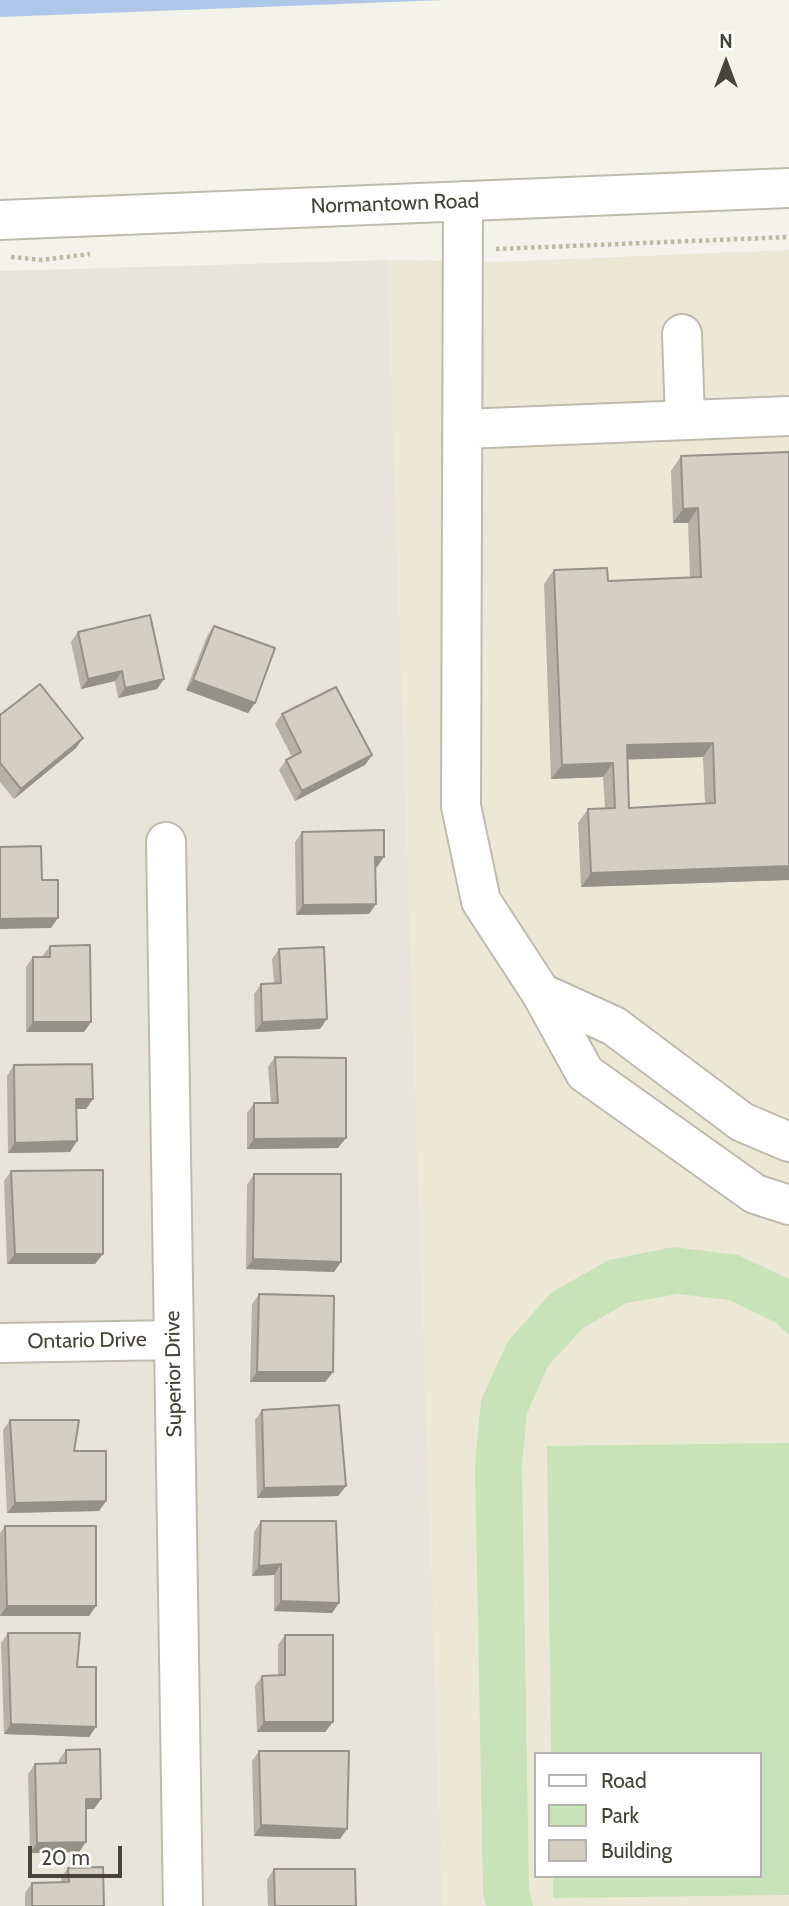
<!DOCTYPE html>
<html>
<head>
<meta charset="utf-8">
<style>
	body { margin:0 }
	#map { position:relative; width:789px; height:1906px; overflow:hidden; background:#f3f2eb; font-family:Cabin,sans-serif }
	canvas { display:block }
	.legend { position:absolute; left:534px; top:1752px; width:228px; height:126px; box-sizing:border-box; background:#fff; border:2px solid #b5b4b0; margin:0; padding:9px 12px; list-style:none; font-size:21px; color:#474439 }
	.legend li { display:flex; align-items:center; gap:14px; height:35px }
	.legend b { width:35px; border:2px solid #b5b4b0 }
	.north { position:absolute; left:691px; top:28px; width:70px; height:70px; -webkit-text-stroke:5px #fff; paint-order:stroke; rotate:0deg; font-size:19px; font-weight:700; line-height:28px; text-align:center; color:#474439 }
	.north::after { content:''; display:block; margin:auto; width:24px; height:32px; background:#474439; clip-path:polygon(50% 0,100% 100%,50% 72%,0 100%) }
	.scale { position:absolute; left:28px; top:1846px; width:94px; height:32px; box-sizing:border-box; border:4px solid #474439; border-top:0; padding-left:9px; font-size:21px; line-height:24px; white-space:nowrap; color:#474439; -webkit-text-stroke:5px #fff; paint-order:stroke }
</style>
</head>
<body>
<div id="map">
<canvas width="789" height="1906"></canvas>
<ul class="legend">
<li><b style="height:9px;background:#fff"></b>Road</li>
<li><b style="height:19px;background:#c9e3b8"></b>Park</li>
<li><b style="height:19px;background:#d4d0c1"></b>Building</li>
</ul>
<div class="north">N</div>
<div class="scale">20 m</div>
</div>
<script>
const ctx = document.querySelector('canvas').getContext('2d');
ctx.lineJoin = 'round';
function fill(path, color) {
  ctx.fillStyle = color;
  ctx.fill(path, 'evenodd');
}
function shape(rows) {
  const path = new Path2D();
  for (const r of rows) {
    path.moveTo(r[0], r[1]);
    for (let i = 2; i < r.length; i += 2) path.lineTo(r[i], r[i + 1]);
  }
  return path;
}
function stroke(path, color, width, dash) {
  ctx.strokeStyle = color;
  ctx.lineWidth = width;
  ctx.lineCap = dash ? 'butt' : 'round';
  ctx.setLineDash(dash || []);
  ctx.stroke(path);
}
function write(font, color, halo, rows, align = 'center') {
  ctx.font = font + ' Cabin,sans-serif';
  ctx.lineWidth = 7;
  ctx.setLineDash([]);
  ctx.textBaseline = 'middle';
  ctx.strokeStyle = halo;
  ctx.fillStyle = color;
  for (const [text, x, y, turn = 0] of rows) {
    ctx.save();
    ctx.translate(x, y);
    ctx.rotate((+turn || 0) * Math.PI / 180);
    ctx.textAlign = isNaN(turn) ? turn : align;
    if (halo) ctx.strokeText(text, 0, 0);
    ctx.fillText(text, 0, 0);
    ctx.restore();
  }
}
const residential = shape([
	[388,260,443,1906,0,1906,0,271]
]);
const education = shape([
	[789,250,789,1906,443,1906,388,260,499,262],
	[535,1754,759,1754,759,1876,535,1876]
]);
const green = shape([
	[673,1247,738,1255,789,1279,789,1335,775,1322,729,1300,678,1294,627,1303,583,1328,548,1366,527,1413,522,1464,529,1890,533,1906,486,1906,483,1892,475,1465,481,1400,508,1341,552,1292,609,1260],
	[789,1443,789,1895,553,1898,553,1876,759,1876,759,1754,551,1754,547,1446]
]);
const water = shape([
	[0,0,444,0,0,17]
]);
const path = shape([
	[496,249,789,237],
	[11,257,42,260,90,254]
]);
const minor = shape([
	[463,201,461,806,481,901,541,993,585,1073,755,1194,789,1205],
	[0,220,789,188],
	[682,334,685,420],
	[463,429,789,416],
	[166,842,183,1906],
	[541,993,614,1026,742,1122,789,1142],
	[0,1343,173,1340]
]);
const wall = shape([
	[789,452,789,880,581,887,578,823,588,809,605,808,603,777,551,779,544,584,554,570,608,581,690,578,688,523,673,523,671,471,681,456],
	[703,757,705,804,629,808,628,759],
	[214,626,255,703,248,713,186,690,207,636],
	[78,632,157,689,118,698,115,681,81,689,71,642],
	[282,714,372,755,365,765,295,801,279,770,286,760,292,757,275,724],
	[0,715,83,738,76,748,14,799,0,782],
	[302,832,377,867,376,867,376,904,369,914,296,915,295,842],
	[50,946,84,1032,26,1032,26,967,33,957,42,957],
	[279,949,320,1029,255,1032,254,994,261,984,274,983,272,959],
	[275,1057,338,1148,247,1149,247,1113,254,1103,271,1103,268,1067],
	[14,1065,86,1109,76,1109,70,1152,8,1153,7,1076],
	[11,1171,103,1254,95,1264,7,1264,4,1181],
	[254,1174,334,1272,246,1269,247,1185],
	[259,1294,333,1372,325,1382,250,1382,252,1304],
	[262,1410,346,1486,338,1496,257,1498,255,1420],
	[10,1420,74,1451,106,1501,99,1511,7,1513,3,1430],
	[261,1521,332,1613,274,1611,274,1575,252,1576,254,1532],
	[5,1526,89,1616,0,1616,0,1533],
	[8,1633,77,1667,89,1737,4,1734,1,1643],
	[285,1635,333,1722,325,1732,257,1732,255,1686,262,1676,278,1675,278,1645],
	[66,1750,101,1799,94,1809,86,1809,86,1842,79,1852,30,1853,28,1774,35,1764,59,1763,59,1760],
	[259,1751,340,1839,254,1836,252,1761],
	[68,1868,104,1906,25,1906,25,1893,32,1883,61,1882,61,1878],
	[274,1869,356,1906,268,1906,267,1880]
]);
const shadedWall = shape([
	[698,508,688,523,673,523,683,509],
	[122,671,115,681,81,689,88,679],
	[164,679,157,689,118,698,125,688],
	[193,680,255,703,248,713,186,690],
	[83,738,76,748,14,799,21,789],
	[713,743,703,757,617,760,627,745],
	[372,755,365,765,295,801,302,791],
	[613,763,603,777,551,779,562,765],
	[375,857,384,857,377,867,368,867],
	[789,866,789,880,581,887,591,873],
	[376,904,369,914,296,915,303,905],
	[58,918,51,928,0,929,0,919],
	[327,1019,320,1029,255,1032,262,1022],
	[33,1022,91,1022,84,1032,26,1032],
	[76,1099,93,1099,86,1109,69,1109],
	[346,1138,338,1148,247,1149,254,1139],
	[77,1141,70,1152,8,1153,15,1143],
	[15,1254,103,1254,95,1264,7,1264],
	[253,1259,341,1262,334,1272,246,1269],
	[257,1372,333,1372,325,1382,250,1382],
	[346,1486,338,1496,257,1498,264,1488],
	[106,1501,99,1511,7,1513,15,1503],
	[281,1564,274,1575,252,1576,259,1566],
	[281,1601,339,1603,332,1613,274,1611],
	[7,1606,96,1606,89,1616,0,1616],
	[264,1722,333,1722,325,1732,257,1732],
	[11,1724,96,1727,89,1737,4,1734],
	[86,1799,101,1799,94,1809,79,1809],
	[261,1825,347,1829,340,1839,254,1836],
	[86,1842,79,1852,30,1853,37,1843]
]);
const building = shape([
	[789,452,789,866,591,873,588,809,615,808,613,763,562,765,554,570,607,568,608,581,701,577,698,508,683,509,681,456,789,452],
	[713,743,715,803,629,808,627,745,713,743],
	[150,615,164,679,125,688,122,671,88,679,78,632,150,615],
	[214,626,275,648,255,703,193,680,214,626],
	[40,684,83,738,21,789,0,763,0,715,40,684],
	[336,687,372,755,302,791,286,760,301,752,282,714,336,687],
	[384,830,384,857,375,857,376,904,303,905,302,832,384,830],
	[41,846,42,880,58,880,58,918,0,919,0,847,41,846],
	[90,945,91,1022,33,1022,33,957,50,957,50,946,90,945],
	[324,947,327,1019,262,1022,261,984,281,983,279,949,324,947],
	[275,1057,346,1058,346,1138,254,1139,254,1103,278,1103,275,1057],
	[92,1064,93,1099,76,1099,77,1141,15,1143,14,1065,92,1064],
	[103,1170,103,1254,15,1254,11,1171,103,1170],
	[254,1174,341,1174,341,1262,253,1259,254,1174],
	[259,1294,334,1296,333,1372,257,1372,259,1294],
	[339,1405,346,1486,264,1488,262,1410,339,1405],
	[10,1420,79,1420,74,1451,106,1451,106,1501,15,1503,10,1420],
	[261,1521,336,1521,339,1603,281,1601,281,1564,259,1566,261,1521],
	[5,1526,96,1526,96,1606,7,1606,5,1526],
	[8,1633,80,1633,77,1667,96,1667,96,1727,11,1724,8,1633],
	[285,1635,333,1635,333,1722,264,1722,262,1676,285,1675,285,1635],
	[100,1749,101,1799,86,1799,86,1842,37,1843,35,1764,66,1763,66,1750,100,1749],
	[259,1751,349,1751,347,1829,261,1825,259,1751],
	[103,1867,104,1906,32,1906,32,1883,69,1882,68,1868,103,1867],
	[274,1869,355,1869,356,1906,275,1906,274,1869]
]);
const streetNames = [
	["Normantown Road",395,204,-2],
	["Ontario Drive",87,1341,-1],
	["Superior Drive",174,1374,-91]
];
fill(residential, '#e7e5d9');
fill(education, '#ebe8d6');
fill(green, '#c9e3b8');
fill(water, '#aec7e9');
stroke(minor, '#bebbae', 42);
stroke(path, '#beb9a1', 4.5, [3.5, 3.5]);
stroke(minor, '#fff', 38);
fill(wall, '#b6b3a6');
fill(shadedWall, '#949287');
fill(building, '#d4d0c1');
stroke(building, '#949287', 2);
write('21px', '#474439', '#fff', streetNames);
</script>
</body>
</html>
